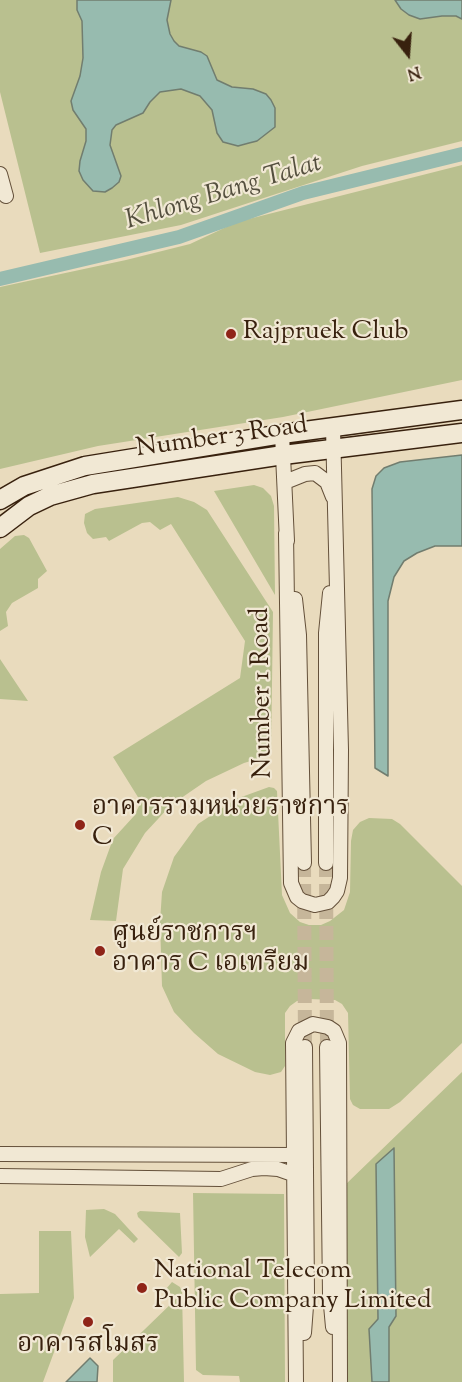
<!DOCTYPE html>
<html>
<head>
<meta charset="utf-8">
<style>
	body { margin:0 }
	#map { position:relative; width:462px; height:1382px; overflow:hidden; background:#e9dbbd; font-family:"Sorts Mill Goudy",serif }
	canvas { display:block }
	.north { position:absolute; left:378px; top:24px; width:60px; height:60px; -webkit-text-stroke:4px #f1e8d4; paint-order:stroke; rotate:163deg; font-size:16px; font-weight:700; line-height:24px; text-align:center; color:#38210e }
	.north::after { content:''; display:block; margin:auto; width:21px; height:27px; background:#38210e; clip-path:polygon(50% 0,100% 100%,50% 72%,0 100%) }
</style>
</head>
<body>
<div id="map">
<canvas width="462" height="1382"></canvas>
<div class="north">N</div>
</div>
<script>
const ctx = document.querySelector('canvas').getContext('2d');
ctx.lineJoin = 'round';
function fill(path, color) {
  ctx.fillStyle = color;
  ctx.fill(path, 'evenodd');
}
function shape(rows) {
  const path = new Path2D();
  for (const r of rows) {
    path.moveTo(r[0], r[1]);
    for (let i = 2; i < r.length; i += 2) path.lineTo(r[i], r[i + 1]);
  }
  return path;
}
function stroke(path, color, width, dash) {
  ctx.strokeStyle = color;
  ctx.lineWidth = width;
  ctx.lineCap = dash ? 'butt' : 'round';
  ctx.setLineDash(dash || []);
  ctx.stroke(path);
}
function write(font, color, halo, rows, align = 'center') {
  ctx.font = font + ' "Sorts Mill Goudy","Noto Serif Thai",serif';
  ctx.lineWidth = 4.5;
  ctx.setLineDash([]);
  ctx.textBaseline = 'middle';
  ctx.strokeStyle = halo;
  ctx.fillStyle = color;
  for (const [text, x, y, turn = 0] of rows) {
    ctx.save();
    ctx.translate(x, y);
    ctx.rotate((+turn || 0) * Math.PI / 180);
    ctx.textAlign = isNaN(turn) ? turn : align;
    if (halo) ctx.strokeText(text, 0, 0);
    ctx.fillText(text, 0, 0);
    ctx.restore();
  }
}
const green = shape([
	[0,0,462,0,462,141,362,166,181,225,40,253,0,92],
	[462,165,462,380,283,417,98,446,0,469,0,287,126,260,190,244,237,222],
	[254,485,263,488,271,496,274,506,275,595,214,491],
	[178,497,194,502,207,510,273,612,271,755,244,763,206,781,171,805,145,833,123,869,116,921,90,920,101,872,113,839,134,816,141,802,113,757,240,678,245,641,171,524,160,530,150,522,142,523,109,541,106,537,93,539,87,533,84,523,85,514,95,509],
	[24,535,29,538,47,571,38,579,38,588,12,603,6,612,8,626,0,631,0,549,15,536],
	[0,659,28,701,0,699],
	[269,787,274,788,277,791,282,895,290,913,300,922,309,925,321,925,330,921,344,910,350,892,351,841,353,830,360,822,369,818,392,819,400,824,462,886,462,1043,400,1102,389,1109,360,1109,353,1105,350,1099,348,1013,342,1004,335,1000,309,999,297,1001,290,1006,285,1013,285,1066,281,1072,270,1075,255,1072,218,1054,194,1033,174,1012,162,986,160,922,162,892,174,857,198,824,236,799],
	[462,1072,462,1382,346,1382,345,1185],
	[193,1193,284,1194,285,1382,240,1382,239,1376,203,1375,196,1370],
	[104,1209,115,1214,138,1239,134,1243,119,1229,90,1257,85,1237,86,1210],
	[140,1211,180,1213,182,1253,179,1257,138,1217,137,1213],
	[39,1231,71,1231,74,1298,43,1382,0,1382,0,1294,39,1293],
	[172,1282,180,1287,182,1292,184,1382,113,1382,113,1360,176,1299,166,1289]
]);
const water = shape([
	[77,0,171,0,167,20,170,34,174,41,179,46,201,52,207,56,217,80,232,87,253,89,266,94,271,100,275,108,275,127,257,141,249,143,238,146,223,142,217,133,212,110,200,96,181,89,160,92,150,102,143,113,116,125,112,130,110,145,121,176,119,182,112,188,105,192,93,191,83,180,79,171,80,161,86,141,86,129,73,110,71,101,80,76,83,58,82,21,77,10,77,0],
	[395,0,462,0,462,19,456,16,442,16,420,19,409,15,401,9,395,0],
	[462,455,462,546,435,546,417,553,404,561,394,577,388,601,388,776,375,768,372,489,376,476,384,468,400,462,462,455],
	[394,1148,396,1316,389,1327,389,1382,372,1382,369,1329,378,1319,376,1164,394,1148],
	[90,1358,98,1366,97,1382,66,1382,90,1358]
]);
const canal = shape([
	[0,279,179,237,303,193,462,154]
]);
const streetTunnel = shape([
	[304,863,305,1047],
	[326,863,327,1047]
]);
const street = shape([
	[0,174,6,196],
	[282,434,287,541],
	[285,482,305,474,315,473,327,482,333,497],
	[286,533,291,883,297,897,302,901,315,905,328,902,333,897,337,891,340,878,341,750,333,428],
	[295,599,299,635,304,863],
	[326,863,326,633,330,593],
	[327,1047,330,1294,333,1327],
	[0,1154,295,1155],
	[0,1176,221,1179,252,1169,264,1168,278,1169,295,1175],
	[304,1333,307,1293,305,1047],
	[296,1382,293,1043,299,1031,313,1024,328,1027,334,1031,339,1043,340,1382]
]);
const secondary = shape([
	[0,500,24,486,85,466,282,434,462,410],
	[0,528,29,506,50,496,93,484,283,455,462,433]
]);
const markers = [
	[231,334,6,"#8f2418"],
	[80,825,6,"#8f2418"],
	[100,951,6,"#8f2418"],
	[142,1288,6,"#8f2418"],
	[88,1322,6,"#8f2418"]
];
const poiNames = [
	["Rajpruek Club",243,334],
	["อาคารรวมหน่วยราชการ",92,810],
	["C",92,840],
	["ศูนย์ราชการฯ",112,936],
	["อาคาร C เอเทรียม",112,966],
	["National Telecom",154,1273],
	["Public Company Limited",154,1303],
	["อาคารสโมสร",88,1347,"center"]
];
const streetNames = [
	["Number 3 Road",222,439,-8],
	["Number 1 Road",264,693,-91]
];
const waterNames = [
	["Khlong Bang Talat",224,194,-17]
];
fill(green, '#b9c08f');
fill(water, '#97bbaf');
stroke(water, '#717d6f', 1.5);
stroke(canal, '#97bbaf', 14);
stroke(streetTunnel, '#c6b69a', 14, [14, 7]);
stroke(street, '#64503a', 16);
stroke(secondary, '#38210e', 21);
stroke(street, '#f1e8d4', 14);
stroke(secondary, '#f1e8d4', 18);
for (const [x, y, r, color] of markers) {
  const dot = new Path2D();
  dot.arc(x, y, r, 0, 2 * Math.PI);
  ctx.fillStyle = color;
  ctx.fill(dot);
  stroke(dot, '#f1e8d4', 2);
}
write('26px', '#38210e', '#f1e8d4', poiNames, 'left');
write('26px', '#38210e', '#f1e8d4', streetNames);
write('italic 27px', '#544f3e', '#f1e8d4', waterNames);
</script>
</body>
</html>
